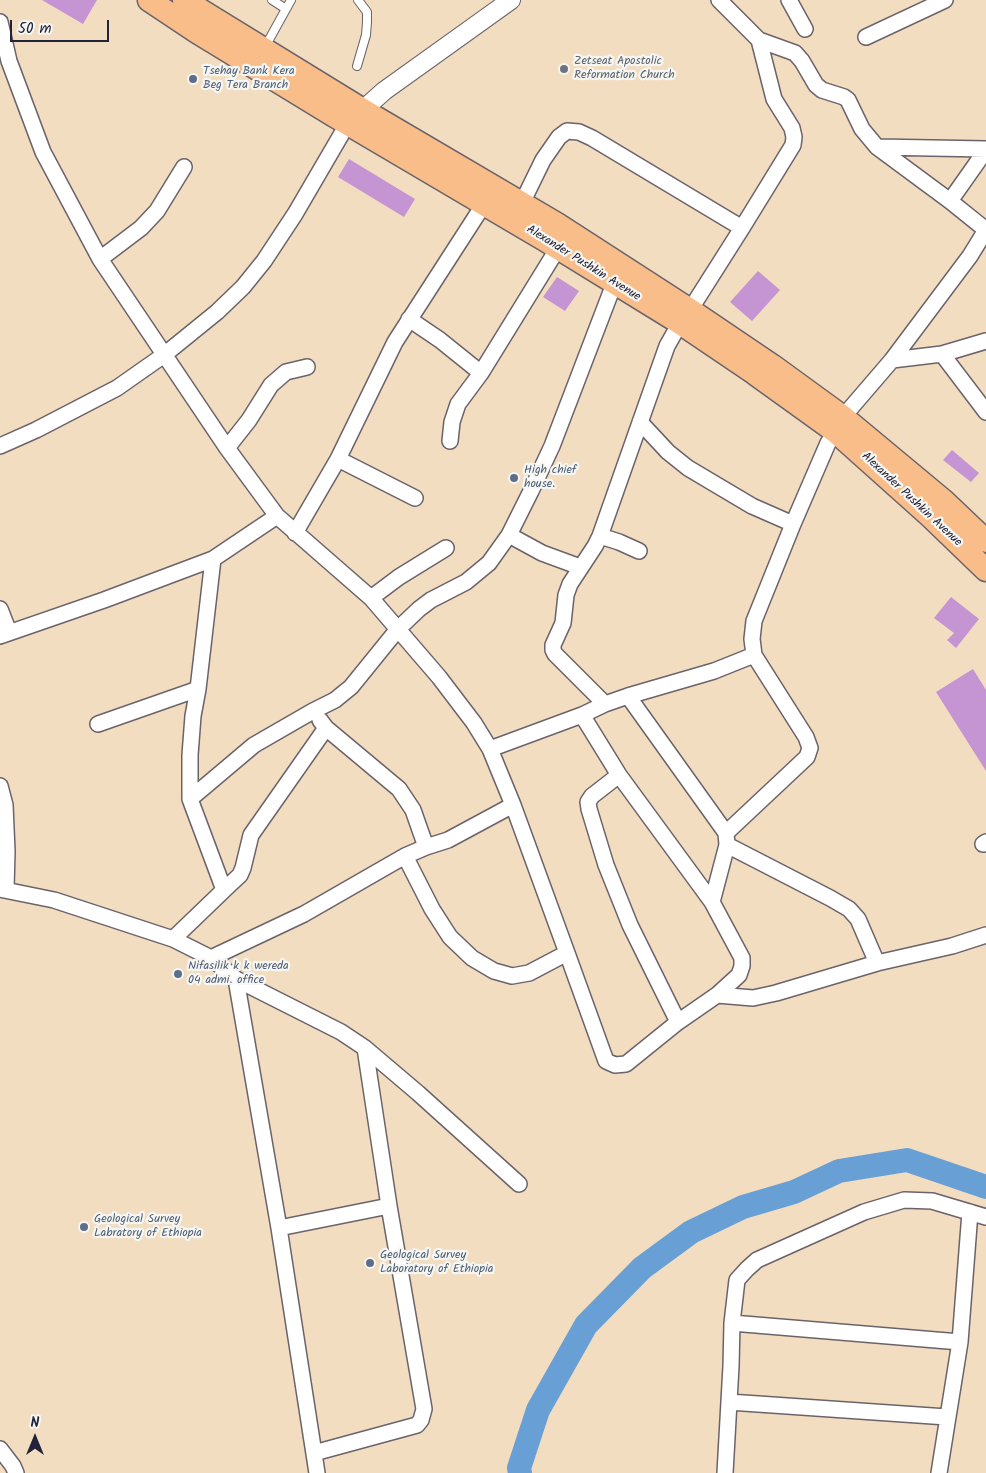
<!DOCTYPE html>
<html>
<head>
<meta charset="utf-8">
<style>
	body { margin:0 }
	#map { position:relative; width:986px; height:1473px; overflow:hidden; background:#f2ddc0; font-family:Kalam,sans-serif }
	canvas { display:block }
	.north { position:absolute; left:10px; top:1413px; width:50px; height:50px; -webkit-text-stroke:4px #f6f6f2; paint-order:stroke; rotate:0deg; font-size:14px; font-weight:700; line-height:20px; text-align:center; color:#22223b }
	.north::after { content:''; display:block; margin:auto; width:18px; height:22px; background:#22223b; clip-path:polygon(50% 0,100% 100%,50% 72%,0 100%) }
	.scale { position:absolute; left:10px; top:20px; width:99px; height:22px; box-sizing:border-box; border:2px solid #22223b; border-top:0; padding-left:6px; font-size:15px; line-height:18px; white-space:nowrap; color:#22223b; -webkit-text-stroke:4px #f6f6f2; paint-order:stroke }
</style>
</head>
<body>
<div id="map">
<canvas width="986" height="1473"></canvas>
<div class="north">N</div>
<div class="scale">50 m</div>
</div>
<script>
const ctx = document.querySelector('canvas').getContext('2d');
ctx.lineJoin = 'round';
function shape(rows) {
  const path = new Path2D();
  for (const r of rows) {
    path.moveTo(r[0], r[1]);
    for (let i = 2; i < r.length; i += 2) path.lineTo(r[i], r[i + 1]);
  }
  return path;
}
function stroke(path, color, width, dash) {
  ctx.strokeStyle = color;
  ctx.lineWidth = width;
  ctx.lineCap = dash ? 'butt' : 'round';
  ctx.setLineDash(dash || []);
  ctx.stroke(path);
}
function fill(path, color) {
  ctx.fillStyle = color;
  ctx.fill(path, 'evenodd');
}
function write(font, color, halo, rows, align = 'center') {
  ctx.font = font + ' Kalam,sans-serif';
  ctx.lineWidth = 4.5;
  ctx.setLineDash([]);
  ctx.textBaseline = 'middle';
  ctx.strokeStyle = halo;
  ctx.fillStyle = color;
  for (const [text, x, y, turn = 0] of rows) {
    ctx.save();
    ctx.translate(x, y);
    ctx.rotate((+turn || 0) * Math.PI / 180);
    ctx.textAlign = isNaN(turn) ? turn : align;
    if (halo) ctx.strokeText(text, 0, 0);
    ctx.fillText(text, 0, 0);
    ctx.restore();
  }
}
const river = shape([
	[520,1473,519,1468,538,1410,586,1325,642,1268,691,1232,743,1207,794,1192,839,1171,907,1160,986,1187]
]);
const building = shape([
	[42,0,97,0,83,24],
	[349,159,415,199,404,217,338,177],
	[758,271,780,290,752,321,730,302],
	[557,277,579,291,565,311,543,297],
	[952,450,979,473,971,482,943,460],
	[951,597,979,619,956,648,947,640,954,633,934,618],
	[973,669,986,690,986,771,936,692]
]);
const service = shape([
	[272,0,286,9,291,0],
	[265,47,286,9],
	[357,66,366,35,367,22,367,12,358,0]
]);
const minor = shape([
	[789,0,805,29],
	[0,22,9,61,43,152,100,259,227,448,277,516],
	[866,37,945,0],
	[759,40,795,53,802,61,816,85,822,90,844,97,848,100,862,129,877,147,950,201,986,230],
	[877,147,986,149],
	[950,201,986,150],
	[522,203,543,160,559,137,567,131,579,132,592,138,742,228],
	[100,259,141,228,157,211,184,167],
	[409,319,440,340,481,373],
	[942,354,986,412],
	[892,360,970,256,986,230],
	[843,417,892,360,942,354,986,341],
	[640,422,668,452,688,468,752,506,793,524],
	[450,441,452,422,458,404,481,373,558,248],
	[0,446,36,430,117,388,164,355,217,312,243,287,264,261,295,214,348,123],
	[227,448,249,420,271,385,286,372,307,367],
	[338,459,415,498],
	[295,533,338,459,395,342,484,204],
	[509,535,542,553,580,567],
	[600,536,619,542,639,551],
	[371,598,399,577,446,548],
	[0,609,9,632],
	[0,636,104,600,213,559,277,516,371,598,439,677,474,723,490,749,513,805,567,953,606,1061,615,1065,626,1064,678,1022],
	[628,696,726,833,727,845,712,902],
	[605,704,555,654,553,650,553,645,563,623,566,595,570,584,595,546,600,536,667,346,680,323,690,310,742,228,793,145,794,137,792,128,774,99,759,40,719,0],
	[582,715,619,775,712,902,742,958,742,966,739,975,717,995,678,1022,630,925,606,865,589,809,588,802,592,796,619,775],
	[320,720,326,728,399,789,413,810,426,847],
	[98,724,198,689],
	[490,749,582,715,605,704,628,696,714,671,754,655,752,639,754,621,793,524,828,443,836,432],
	[0,786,5,805,7,851,6,889],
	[190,799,254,745,313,711,335,700,351,687,398,629,419,609,431,600,466,582,489,563,509,535,531,491,552,446,614,284],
	[726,833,807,757,810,748,806,737,754,655],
	[983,844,986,842],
	[727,845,830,898,849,909,858,919,877,963],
	[405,856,432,909,450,937,472,958,494,971,512,976,529,973,567,953],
	[0,889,54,900,173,939,211,958,236,979,341,1032,365,1048,418,1093,519,1184],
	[224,890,240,875,243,868,251,835,326,728],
	[173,939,224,890,190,799,190,755,193,716,198,689,213,559],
	[211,958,304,914,405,856,426,847,448,840,513,805],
	[236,979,279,1228,317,1473],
	[717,995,753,998,776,993,877,963,952,946,986,935],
	[365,1048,389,1206],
	[279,1228,389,1206,424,1409,421,1420,417,1425,314,1453],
	[732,1323,960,1342,970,1212],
	[729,1402,947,1417],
	[0,1449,13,1466,16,1473],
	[725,1473,731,1366,732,1323,737,1280,747,1269,757,1260,864,1212,904,1200,932,1201,986,1217],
	[939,1473,960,1342]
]);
const tertiary = shape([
	[354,118,384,91,511,0]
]);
const primary = shape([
	[149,0,197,32,333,115,545,240,680,323,754,373,836,432,931,517,986,570],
	[184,0,363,110,557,224,690,310,773,366,843,417,944,501,986,541]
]);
const markers = [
	[564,69,5,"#6b7280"],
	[193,79,5,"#5c6f8a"],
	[514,478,5,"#5c6f8a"],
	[178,974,5,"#5c6f8a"],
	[84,1227,5,"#5c6f8a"],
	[370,1263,5,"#5c6f8a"]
];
const worshipNames = [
	["Zetseat Apostolic",574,62],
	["Reformation Church",574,76]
];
const serviceNames = [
	["Tsehay Bank Kera",203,72],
	["Beg Tera Branch",203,86],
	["High chief",524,471],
	["house.",524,485],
	["Nifasilik k k wereda",188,967],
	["04 admi. office",188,981],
	["Geological Survey",94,1220],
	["Labratory of Ethiopia",94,1234],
	["Geological Survey",380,1256],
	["Laboratory of Ethiopia",380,1270]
];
const streetNames = [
	["Alexander Pushkin Avenue",583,264,32],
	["Alexander Pushkin Avenue",911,500,43]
];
stroke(river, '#68a0d6', 24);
fill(building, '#c594d2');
stroke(service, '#6b636a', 10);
stroke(minor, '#6b636a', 18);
stroke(tertiary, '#6b636a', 20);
stroke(primary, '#6b636a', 25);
stroke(service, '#fff', 8);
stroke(minor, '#fff', 15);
stroke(tertiary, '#fff', 18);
stroke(primary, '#f8bd89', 22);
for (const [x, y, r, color] of markers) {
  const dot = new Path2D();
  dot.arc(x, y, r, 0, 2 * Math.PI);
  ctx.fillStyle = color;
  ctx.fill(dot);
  stroke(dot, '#f6f6f2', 2);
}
write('12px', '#5b616d', '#f6f6f2', worshipNames, 'left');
write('12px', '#4e5e75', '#f6f6f2', serviceNames, 'left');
write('12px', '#22223b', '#f6f6f2', streetNames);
</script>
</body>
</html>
